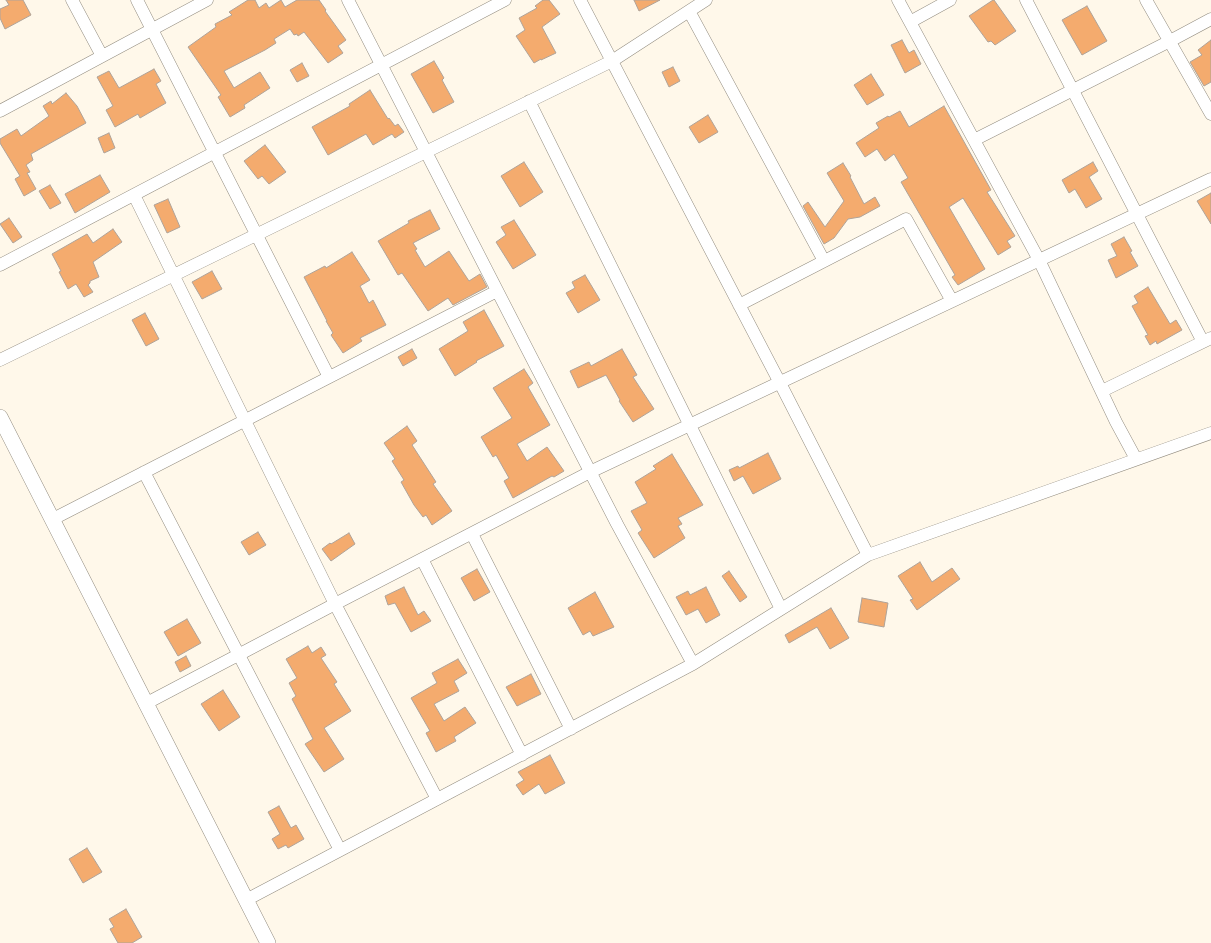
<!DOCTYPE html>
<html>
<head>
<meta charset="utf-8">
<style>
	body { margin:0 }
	canvas { display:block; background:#fff8ea }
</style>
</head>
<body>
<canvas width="1211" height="943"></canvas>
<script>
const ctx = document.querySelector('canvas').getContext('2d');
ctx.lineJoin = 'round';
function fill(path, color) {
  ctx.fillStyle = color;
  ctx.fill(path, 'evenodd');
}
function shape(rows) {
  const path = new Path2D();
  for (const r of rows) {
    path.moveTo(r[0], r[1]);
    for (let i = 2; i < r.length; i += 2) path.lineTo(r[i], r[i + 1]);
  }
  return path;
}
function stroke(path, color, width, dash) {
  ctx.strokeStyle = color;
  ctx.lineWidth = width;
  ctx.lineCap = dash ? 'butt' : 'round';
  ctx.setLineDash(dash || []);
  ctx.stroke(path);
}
const building = shape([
	[6,0,23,0,31,15,5,29,0,18,0,9,9,5,6,0],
	[248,0,255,0,259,8,266,3,269,8,281,0,285,7,297,0,319,0,326,10,325,11,346,40,338,46,343,53,328,63,304,32,298,36,297,34,294,35,290,29,274,39,276,43,265,50,224,71,234,88,260,72,270,88,244,105,245,108,230,117,218,97,221,95,188,47,216,27,215,24,232,15,229,12,248,0],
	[543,0,549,0,560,14,542,27,556,53,541,60,541,59,534,63,516,36,525,30,519,18,537,8,535,6,543,0],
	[634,0,660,0,639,11,634,0],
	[993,0,994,0,1016,31,995,45,991,41,988,42,969,16,993,0],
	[1087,6,1107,41,1082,55,1062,20,1087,6],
	[902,40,909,53,914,50,921,64,905,73,891,45,902,40],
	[1211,40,1211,82,1204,86,1190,62,1202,55,1198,50,1211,40],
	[434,61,444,78,442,80,454,102,433,113,411,74,434,61],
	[302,63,309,76,297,82,290,70,302,63],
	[673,67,680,81,669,87,662,72,673,67],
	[154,69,161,81,156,84,166,103,140,118,138,114,115,127,106,110,113,106,97,77,109,71,119,88,154,69],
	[871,74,884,95,867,105,854,85,871,74],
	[370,90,388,119,389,118,395,126,398,124,404,132,395,138,392,134,373,145,366,134,328,155,312,127,350,106,349,104,370,90],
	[66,93,77,106,86,123,31,154,33,160,26,165,30,172,27,173,36,189,24,196,15,179,20,176,0,143,0,139,17,129,21,136,49,116,43,106,51,101,52,104,66,93],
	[944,106,991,190,987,192,1015,236,1007,241,1011,247,998,255,963,198,949,207,985,269,958,285,952,277,955,275,901,182,908,178,894,154,885,161,877,149,865,157,856,143,879,128,876,123,888,116,889,117,900,111,909,127,944,106],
	[708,115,718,132,699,143,689,127,708,115],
	[109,133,115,148,104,153,98,138,109,133],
	[265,145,286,172,269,184,262,176,258,179,244,161,265,145],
	[524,162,543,192,520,207,501,176,524,162],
	[1093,162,1098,171,1089,177,1102,199,1086,208,1075,189,1069,193,1062,180,1093,162],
	[843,163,851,176,850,177,864,204,875,197,880,206,860,217,848,219,834,238,824,244,803,206,808,202,825,227,844,201,827,173,843,163],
	[100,175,110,192,75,213,65,194,100,175],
	[50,185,61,203,50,209,39,191,50,185],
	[1211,193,1211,224,1197,201,1211,193],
	[168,199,180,227,167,233,154,205,168,199],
	[430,210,440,229,413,243,417,249,415,250,425,267,449,251,469,281,480,274,487,287,453,305,448,298,428,311,402,273,398,275,378,241,409,223,408,221,430,210],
	[9,218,22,237,13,243,0,224,9,218],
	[514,220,536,255,513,269,496,242,506,235,501,227,514,220],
	[113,229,122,242,93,262,99,277,90,281,90,283,88,285,93,292,84,297,76,284,68,289,59,272,61,271,52,254,87,234,93,243,113,229],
	[1124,237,1132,251,1130,252,1138,266,1116,278,1108,260,1117,256,1111,244,1124,237],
	[352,252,370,280,360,286,369,303,373,300,386,325,360,338,362,341,343,353,331,335,333,333,326,321,327,321,304,277,325,266,326,268,352,252],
	[212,271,222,289,202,299,192,282,212,271],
	[585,275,600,300,578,313,566,293,575,288,572,282,585,275],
	[1148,287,1170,324,1176,320,1182,330,1157,344,1156,341,1150,345,1145,336,1148,335,1132,306,1138,303,1134,296,1148,287],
	[484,310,504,346,476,361,477,362,455,376,439,349,468,331,463,322,484,310],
	[145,313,159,339,146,346,132,320,145,313],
	[412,349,417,358,403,366,398,357,412,349],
	[622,349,637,375,633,377,654,409,633,422,619,401,620,400,606,375,578,388,570,371,589,362,591,366,622,349],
	[524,369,533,383,528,387,550,425,517,444,527,461,547,447,564,471,554,477,552,476,513,498,504,481,509,478,496,455,493,457,481,437,512,418,493,388,524,369],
	[407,426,417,441,412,445,436,482,433,484,452,511,432,525,426,515,423,517,414,505,401,482,404,480,392,461,395,459,384,443,407,426],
	[768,453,781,479,753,494,743,476,734,481,729,470,738,466,739,468,768,453],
	[672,454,703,505,678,518,682,524,678,526,685,538,654,558,638,533,642,530,631,511,647,503,635,482,656,469,653,466,672,454],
	[258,532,266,545,249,555,241,542,258,532],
	[349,533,355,544,331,561,322,549,330,543,331,544,349,533],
	[920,562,932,582,952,568,960,579,917,610,910,600,913,599,898,576,920,562],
	[477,569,490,592,474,601,461,578,477,569],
	[729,571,747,597,740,602,722,576,729,571],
	[404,587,418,615,424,611,431,621,411,632,395,603,388,605,385,596,404,587],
	[706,587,720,615,706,623,698,609,686,615,676,597,688,591,690,595,706,587],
	[595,592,614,627,593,636,590,631,583,635,568,608,595,592],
	[862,598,888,603,884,627,858,622,862,598],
	[831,608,849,638,830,649,817,627,789,643,785,635,831,608],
	[187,619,201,643,178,656,164,632,187,619],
	[308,646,312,653,321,647,326,655,321,658,337,682,334,684,351,711,324,728,344,759,324,772,305,744,313,739,292,699,296,696,289,683,297,678,286,659,308,646],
	[186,656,191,666,180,672,175,662,186,656],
	[458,659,467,673,454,681,459,691,434,704,444,721,465,707,476,723,454,737,456,741,436,752,426,733,430,731,411,698,437,683,432,673,458,659],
	[531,674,541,694,517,706,506,687,531,674],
	[223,690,240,717,219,731,201,704,223,690],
	[550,755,565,783,545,794,539,784,523,795,516,785,524,780,518,772,550,755],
	[279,806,291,828,296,825,304,839,288,848,286,845,278,849,272,839,280,834,268,812,279,806],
	[87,848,102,872,83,883,69,859,87,848],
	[126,909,142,937,132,943,118,943,110,929,114,927,109,919,126,909]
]);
const minor = shape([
	[72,0,102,56],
	[137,0,329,377],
	[348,0,617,524,693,664],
	[580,0,780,383,868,555],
	[898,0,1039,260,1116,422,1136,459],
	[1026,0,1203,342],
	[1146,0,1211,114],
	[689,11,824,261],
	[910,22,950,0],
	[529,101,781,609],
	[0,111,207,0],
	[974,140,1170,41,1211,19],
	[134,195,335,604,437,799],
	[0,265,505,0],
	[739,305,906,219,952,301],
	[0,360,612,61,706,0],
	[1102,391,1211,338],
	[144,472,340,850],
	[53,519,497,291],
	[472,534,571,729],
	[422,559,522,755],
	[145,704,335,604,590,472,1211,179],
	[246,900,693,664,868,555,1211,433]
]);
const major = shape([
	[0,417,268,943]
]);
fill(building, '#f4ab6e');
stroke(building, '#afa399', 1);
stroke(minor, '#938d81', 13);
stroke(major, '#938d81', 16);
stroke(minor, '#fff', 12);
stroke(major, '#fff', 15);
</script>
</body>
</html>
